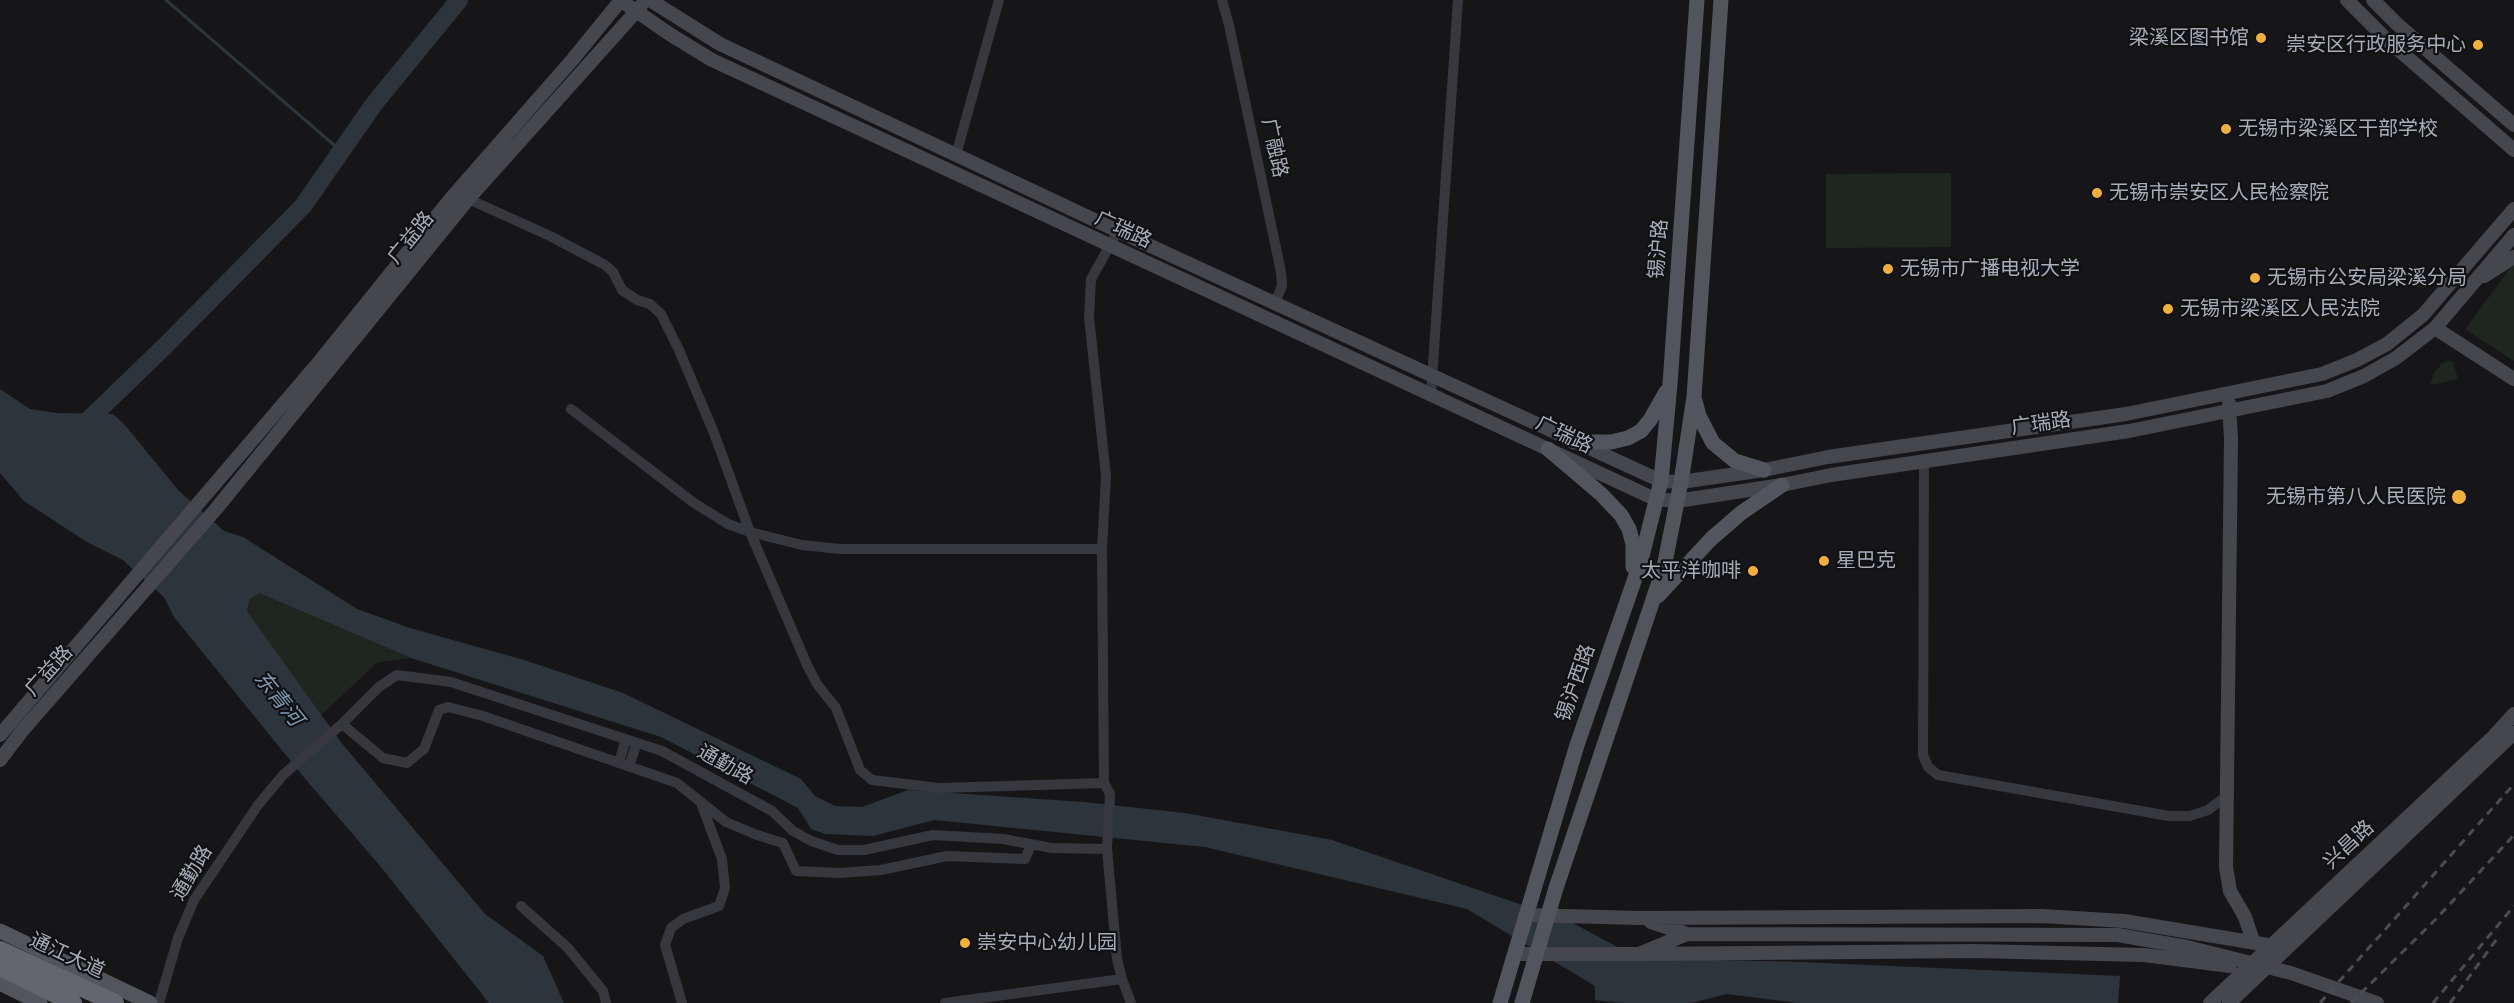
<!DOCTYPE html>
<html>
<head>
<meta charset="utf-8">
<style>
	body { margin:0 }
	canvas { display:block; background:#161618 }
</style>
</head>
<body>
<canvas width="2514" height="1003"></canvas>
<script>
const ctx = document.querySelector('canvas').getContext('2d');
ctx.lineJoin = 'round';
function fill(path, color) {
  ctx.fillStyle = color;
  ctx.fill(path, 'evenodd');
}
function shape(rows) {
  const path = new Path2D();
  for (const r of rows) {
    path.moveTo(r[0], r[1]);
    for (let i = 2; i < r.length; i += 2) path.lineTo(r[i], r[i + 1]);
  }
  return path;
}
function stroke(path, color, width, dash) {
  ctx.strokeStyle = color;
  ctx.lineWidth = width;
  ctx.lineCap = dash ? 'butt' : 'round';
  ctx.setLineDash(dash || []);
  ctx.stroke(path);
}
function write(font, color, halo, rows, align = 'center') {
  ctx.font = font + ' "Open Sans","Noto Sans SC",sans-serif';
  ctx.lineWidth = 4.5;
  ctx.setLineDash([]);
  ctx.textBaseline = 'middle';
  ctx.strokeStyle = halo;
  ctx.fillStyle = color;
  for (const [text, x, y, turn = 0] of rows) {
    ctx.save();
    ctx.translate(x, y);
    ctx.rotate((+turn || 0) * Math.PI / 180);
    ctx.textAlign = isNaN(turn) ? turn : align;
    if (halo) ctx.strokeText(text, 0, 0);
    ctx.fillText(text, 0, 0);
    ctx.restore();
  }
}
const green = shape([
	[1951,173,1951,247,1826,248,1826,174],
	[2514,263,2514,361,2465,329],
	[2448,361,2453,362,2458,379,2430,385,2434,373,2442,364],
	[259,593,411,658,378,662,321,715,247,611,250,599]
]);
const water = shape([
	[0,389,30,409,57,413,113,414,124,424,179,491,224,531,243,537,357,609,410,628,524,660,623,693,801,779,815,796,835,806,862,807,908,790,1084,802,1185,813,1332,840,1569,921,1638,958,1800,962,2120,976,2118,1003,1798,1003,1727,994,1691,1003,1623,1003,1595,1000,1595,986,1467,909,1205,847,934,820,873,836,825,834,811,829,798,808,661,737,411,658,259,593,250,599,247,611,340,741,485,914,543,956,564,1003,489,1003,381,867,302,775,174,617,164,597,123,560,87,542,24,501,0,473]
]);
const stream = shape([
	[166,0,341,151]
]);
const river = shape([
	[77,431,166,345,303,206,374,104,459,0]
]);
const street = shape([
	[1222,0,1229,25,1281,272,1282,286,1275,303],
	[956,155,999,0],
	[464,197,550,236,605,265,613,272,622,290,637,300,650,304,661,314,679,350,714,433,750,532,808,667,817,684,836,708,860,770,872,780,939,788,1104,783],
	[1118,231,1091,279,1089,317,1106,476,1102,549,1104,783,1110,794,1107,849,1117,959,1122,979,1131,1003],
	[1431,394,1458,0],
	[571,409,694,503,728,524,750,532,802,545,840,549,1102,549],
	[1924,461,1923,755,1928,767,1938,775,2169,816,2190,816,2208,810,2228,795],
	[342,724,383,758,407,763,424,749,439,710,448,707,483,716,677,783,726,822,757,835,783,843,796,871,840,873,881,870,947,856,1025,859,1031,845],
	[619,762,626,739],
	[629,766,637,743],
	[521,906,568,948,603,991,606,1003],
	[159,1003,178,938,194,900,258,805,283,775,342,724,379,687,397,675,451,682,662,751,772,811,793,831,811,841,838,850,864,850,933,835,1003,839,1052,848,1107,849],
	[682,1003,665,945,671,928,683,919,719,906,725,888,722,859,701,803],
	[945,1003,1122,979]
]);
const secondary = shape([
	[620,0,671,35,712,60,1655,499,1677,501,1782,485,1831,475,2129,431,2327,391,2364,376,2396,358,2435,328,2514,235],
	[650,0,720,44,1118,231,1661,481,1681,482,1764,470,1828,457,2126,414,2322,374,2357,360,2387,344,2423,315,2514,209],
	[2347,0,2385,38,2514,150],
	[2373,0,2397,24,2514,125],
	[2484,276,2514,257],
	[2435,328,2514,379],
	[2229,403,2231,439,2226,867,2230,891,2245,917,2253,941],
	[0,735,320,361,453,196,573,59,621,0],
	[0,760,22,731,216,509,469,198,641,6],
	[1527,915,1639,918,2042,916,2124,921,2286,948],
	[1687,934,2118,935,2187,947,2291,973,2377,1003],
	[1515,954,1639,954,1687,934,1651,922],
	[1639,954,1975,951,2144,955,2230,966],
	[2210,1003,2494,736,2514,714],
	[2229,1003,2514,733]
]);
const primary = shape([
	[1695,401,1699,416,1713,443,1735,461,1764,470],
	[1574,442,1611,442,1628,438,1641,431,1650,420,1666,392],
	[1548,449,1601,494,1621,515,1629,529,1633,544,1633,567],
	[1658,596,1711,539,1741,513,1782,485],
	[0,931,150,1003],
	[0,983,40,1003],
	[1500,1003,1577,745,1640,564,1661,481,1670,384,1697,0],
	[1522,1003,1556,888,1664,567,1681,482,1694,397,1721,0]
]);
const highway = shape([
	[0,950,115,1003],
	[0,967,73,1003]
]);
const rail = shape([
	[2320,1003,2514,784],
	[2351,1003,2436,919,2514,835],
	[2433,1003,2514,906],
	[2450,1003,2496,940]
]);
const markers = [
	[2261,38,6,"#f2b134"],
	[2478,45,6,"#f2b134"],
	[2226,129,6,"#f2b134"],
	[2097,193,6,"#f2b134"],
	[1888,269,6,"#f2b134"],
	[2255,278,6,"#f2b134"],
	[2168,309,6,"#f2b134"],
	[2459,497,8,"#f2b134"],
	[1824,561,6,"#f2b134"],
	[1753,571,6,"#f2b134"],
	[965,943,6,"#f2b134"]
];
const poiNames = [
	["梁溪区图书馆",2249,38,"right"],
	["崇安区行政服务中心",2466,45,"right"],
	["无锡市梁溪区干部学校",2238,129],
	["无锡市崇安区人民检察院",2109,193],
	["无锡市广播电视大学",1900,269],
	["无锡市公安局梁溪分局",2267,278],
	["无锡市梁溪区人民法院",2180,309],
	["无锡市第八人民医院",2446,497,"right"],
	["星巴克",1836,561],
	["太平洋咖啡",1741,571,"right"],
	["崇安中心幼儿园",977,943]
];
const streetNames = [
	["广融路",1274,148,78],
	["广瑞路",1123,230,25],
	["广益路",411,238,-51],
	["锡沪路",1659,249,-86],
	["广瑞路",2041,424,-8],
	["广瑞路",1564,435,26],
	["广益路",49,671,-48],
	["锡沪西路",1576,683,-71],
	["通勤路",725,765,29],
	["兴昌路",2349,845,-43],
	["通勤路",192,873,-59],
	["通江大道",67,956,25]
];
const waterNames = [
	["东青河",278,699,51]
];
fill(green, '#1e261f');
fill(water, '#2c353c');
stroke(stream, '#2c353c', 3);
stroke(river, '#2c353c', 18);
stroke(street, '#37383d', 10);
stroke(secondary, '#45474d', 14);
stroke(primary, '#53555c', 15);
stroke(highway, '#63666e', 18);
stroke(rail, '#4a4c52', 3, [8, 6]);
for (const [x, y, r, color] of markers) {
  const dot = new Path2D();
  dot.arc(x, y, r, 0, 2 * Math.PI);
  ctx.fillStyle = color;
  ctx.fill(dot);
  stroke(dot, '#111113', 2);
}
write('20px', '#a8adb8', '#111113', poiNames, 'left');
write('20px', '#a8adb8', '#111113', streetNames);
write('italic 21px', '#7f9bb3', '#111113', waterNames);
</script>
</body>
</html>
